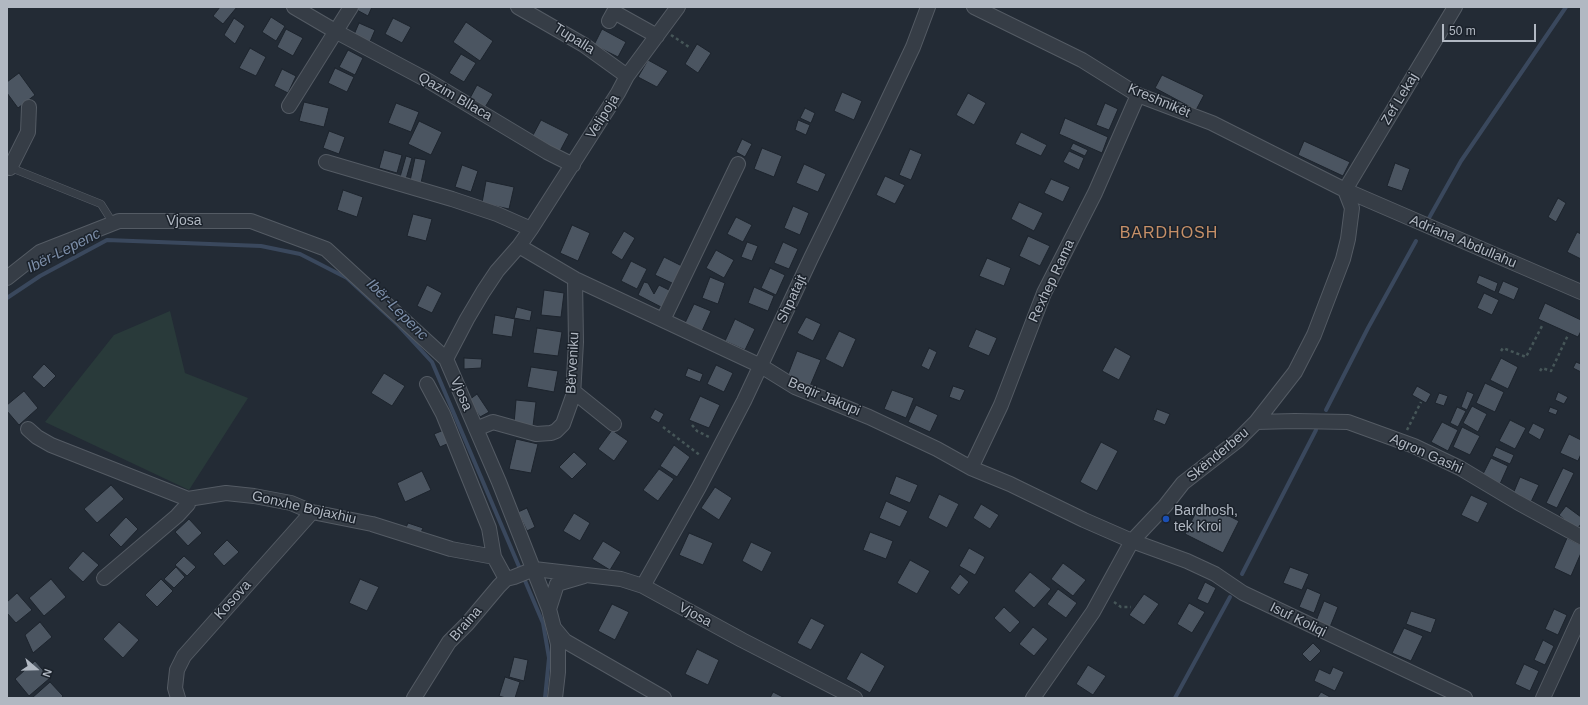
<!DOCTYPE html>
<html>
<head>
<meta charset="utf-8">
<style>
	body { margin:0 }
	#map { position:relative; width:1588px; height:705px; overflow:hidden; background:#232b35; font-family:Arial,sans-serif }
	canvas { display:block }
	.frame { position:absolute; inset:0; border:8px solid #b1b8c2; pointer-events:none }
	.north { position:absolute; left:16px; top:649px; width:40px; height:40px; -webkit-text-stroke:3px #1b222b; paint-order:stroke; rotate:110deg; font-size:11px; font-weight:700; line-height:16px; text-align:center; color:#b1b8c2 }
	.north::after { content:''; display:block; margin:auto; width:14px; height:18px; background:#b1b8c2; clip-path:polygon(50% 0,100% 100%,50% 72%,0 100%) }
	.scale { position:absolute; left:1442px; top:24px; width:94px; height:18px; box-sizing:border-box; border:2px solid #b1b8c2; border-top:0; padding-left:5px; font-size:12px; line-height:14px; white-space:nowrap; color:#b1b8c2; -webkit-text-stroke:3px #1b222b; paint-order:stroke }
</style>
</head>
<body>
<div id="map">
<canvas width="1588" height="705"></canvas>
<div class="frame"></div>
<div class="north">N</div>
<div class="scale">50 m</div>
</div>
<script>
const ctx = document.querySelector('canvas').getContext('2d');
ctx.lineJoin = 'round';
function fill(path, color) {
  ctx.fillStyle = color;
  ctx.fill(path, 'evenodd');
}
function shape(rows) {
  const path = new Path2D();
  for (const r of rows) {
    path.moveTo(r[0], r[1]);
    for (let i = 2; i < r.length; i += 2) path.lineTo(r[i], r[i + 1]);
  }
  return path;
}
function stroke(path, color, width, dash) {
  ctx.strokeStyle = color;
  ctx.lineWidth = width;
  ctx.lineCap = dash ? 'butt' : 'round';
  ctx.setLineDash(dash || []);
  ctx.stroke(path);
}
function write(font, color, halo, rows, align = 'center') {
  ctx.font = font + ' Arial,sans-serif';
  ctx.lineWidth = 3;
  ctx.setLineDash([]);
  ctx.textBaseline = 'middle';
  ctx.strokeStyle = halo;
  ctx.fillStyle = color;
  for (const [text, x, y, turn = 0] of rows) {
    ctx.save();
    ctx.translate(x, y);
    ctx.rotate((+turn || 0) * Math.PI / 180);
    ctx.textAlign = isNaN(turn) ? turn : align;
    if (halo) ctx.strokeText(text, 0, 0);
    ctx.fillText(text, 0, 0);
    ctx.restore();
  }
}
const green = shape([
	[170,311,185,373,248,398,189,490,45,422,114,335]
]);
const stream = shape([
	[1429,218,1461,161,1566,7],
	[7,298,40,276,107,240,261,246,300,254,347,278,397,324,432,362,543,623,549,658,545,698],
	[1326,410,1368,328,1416,241],
	[1242,574,1316,430],
	[1175,698,1230,597]
]);
const building = shape([
	[220,7,237,7,223,24,213,16,220,7],
	[356,7,372,7,368,16,355,9,356,7],
	[271,17,285,26,276,41,262,32,271,17],
	[234,18,245,26,235,44,224,35,234,18],
	[393,18,411,27,402,43,385,34,393,18],
	[466,22,493,41,480,61,453,42,466,22],
	[359,23,375,30,369,44,353,37,359,23],
	[286,29,303,38,293,56,277,47,286,29],
	[602,29,626,42,618,57,594,45,602,29],
	[697,44,711,53,698,73,685,64,697,44],
	[250,48,266,57,256,76,239,68,250,48],
	[348,50,363,58,355,75,339,67,348,50],
	[461,54,476,63,464,82,449,73,461,54],
	[648,60,668,71,657,87,638,77,648,60],
	[335,68,354,77,347,92,328,83,335,68],
	[282,69,296,76,288,93,274,86,282,69],
	[19,73,35,95,18,108,7,93,7,82,19,73],
	[1162,75,1204,95,1196,110,1155,88,1162,75],
	[477,85,493,94,484,109,469,100,477,85],
	[842,92,862,101,854,120,834,111,842,92],
	[968,93,986,103,974,125,956,115,968,93],
	[304,102,329,108,324,127,299,121,304,102],
	[396,103,419,112,411,132,388,123,396,103],
	[1105,103,1118,109,1109,130,1096,125,1105,103],
	[805,108,815,113,811,123,800,118,805,108],
	[1065,118,1108,137,1102,153,1059,134,1065,118],
	[541,120,569,134,560,151,532,137,541,120],
	[798,120,810,125,806,135,795,130,798,120],
	[419,121,442,132,431,155,408,144,419,121],
	[329,131,345,137,339,154,323,148,329,131],
	[1021,132,1047,145,1041,156,1015,144,1021,132],
	[742,139,752,144,745,157,736,152,742,139],
	[1304,141,1350,162,1343,176,1298,155,1304,141],
	[1073,143,1088,150,1085,156,1070,149,1073,143],
	[762,148,782,156,774,177,754,169,762,148],
	[910,149,922,154,911,180,899,175,910,149],
	[384,150,402,155,397,173,379,168,384,150],
	[1069,151,1084,158,1079,170,1063,162,1069,151],
	[406,156,412,158,406,179,400,177,406,156],
	[415,158,426,160,421,183,410,181,415,158],
	[1395,163,1410,169,1402,191,1387,186,1395,163],
	[804,164,826,174,818,192,796,183,804,164],
	[462,165,478,171,471,192,455,187,462,165],
	[885,176,905,185,895,204,876,195,885,176],
	[1051,179,1070,187,1063,202,1044,193,1051,179],
	[486,181,514,187,509,209,482,203,486,181],
	[343,190,363,197,357,217,337,210,343,190],
	[1558,198,1566,203,1556,222,1548,217,1558,198],
	[1019,202,1043,213,1034,231,1011,219,1019,202],
	[793,206,809,213,800,235,784,228,793,206],
	[413,214,432,219,426,241,407,236,413,214],
	[736,217,752,225,743,242,727,234,736,217],
	[572,225,590,233,578,261,560,253,572,225],
	[624,231,635,238,622,260,611,253,624,231],
	[1577,232,1581,234,1581,259,1567,252,1577,232],
	[1028,236,1050,246,1040,266,1019,256,1028,236],
	[747,242,758,246,752,261,741,257,747,242],
	[783,242,798,249,789,269,774,263,783,242],
	[716,250,734,260,724,278,706,268,716,250],
	[664,257,682,266,674,284,655,275,664,257],
	[987,258,1011,268,1004,286,979,276,987,258],
	[631,261,647,269,637,289,621,281,631,261],
	[770,268,785,275,776,295,761,288,770,268],
	[1479,275,1498,283,1495,292,1476,283,1479,275],
	[710,277,725,283,718,304,702,298,710,277],
	[1503,281,1519,288,1514,300,1498,293,1503,281],
	[644,282,648,283,654,294,659,285,671,291,663,308,638,295,644,282],
	[427,285,442,293,432,313,417,306,427,285],
	[754,287,774,296,768,311,748,303,754,287],
	[544,290,564,293,561,317,541,315,544,290],
	[1484,293,1499,300,1492,315,1477,308,1484,293],
	[1545,303,1581,320,1581,331,1578,337,1538,319,1545,303],
	[694,304,711,311,702,331,685,323,694,304],
	[517,307,532,311,530,321,514,318,517,307],
	[495,315,515,319,512,337,492,334,495,315],
	[806,317,821,324,813,341,797,333,806,317],
	[735,319,755,329,745,350,725,341,735,319],
	[537,328,562,332,558,356,533,353,537,328],
	[976,329,997,338,989,356,968,347,976,329],
	[839,331,856,339,843,368,825,359,839,331],
	[1115,347,1131,356,1119,380,1102,371,1115,347],
	[929,348,937,352,929,370,921,366,929,348],
	[797,351,821,360,810,386,787,377,797,351],
	[464,358,482,359,481,368,464,369,464,358],
	[1501,358,1518,367,1508,389,1490,380,1501,358],
	[1576,362,1581,364,1581,372,1573,368,1576,362],
	[44,364,56,376,44,388,32,377,44,364],
	[716,365,733,373,724,392,707,384,716,365],
	[531,367,558,371,554,392,527,387,531,367],
	[688,368,703,374,700,382,685,376,688,368],
	[384,373,405,386,392,406,371,393,384,373],
	[1485,383,1504,392,1495,412,1476,403,1485,383],
	[953,386,965,390,960,401,949,397,953,386],
	[1417,386,1431,394,1426,403,1412,395,1417,386],
	[892,390,914,398,906,418,884,409,892,390],
	[24,391,38,408,19,425,7,411,7,405,24,391],
	[1467,391,1474,394,1467,410,1461,407,1467,391],
	[1558,392,1568,397,1564,404,1555,400,1558,392],
	[1439,393,1448,396,1444,406,1435,403,1439,393],
	[477,394,489,412,480,417,469,400,477,394],
	[700,396,720,405,709,428,689,420,700,396],
	[516,400,536,402,533,426,514,424,516,400],
	[916,405,938,415,930,432,908,422,916,405],
	[1472,406,1487,414,1478,432,1463,423,1472,406],
	[1457,407,1466,411,1458,427,1450,423,1457,407],
	[1550,407,1558,410,1556,415,1548,412,1550,407],
	[655,409,664,414,659,423,650,418,655,409],
	[1157,409,1170,414,1165,425,1153,420,1157,409],
	[1510,420,1526,428,1515,449,1499,441,1510,420],
	[1442,422,1458,430,1448,451,1431,442,1442,422],
	[1533,423,1545,429,1540,440,1528,433,1533,423],
	[1462,427,1480,436,1470,455,1453,447,1462,427],
	[444,430,449,443,440,447,434,434,444,430],
	[612,430,628,441,614,461,598,449,612,430],
	[1569,434,1581,440,1581,454,1578,461,1560,453,1569,434],
	[516,439,538,444,531,473,509,469,516,439],
	[1101,442,1118,451,1097,491,1080,482,1101,442],
	[674,445,690,457,677,477,660,466,674,445],
	[1496,447,1514,455,1510,464,1492,456,1496,447],
	[574,452,587,464,572,479,559,467,574,452],
	[1491,458,1508,466,1500,484,1482,476,1491,458],
	[1563,468,1574,473,1557,508,1546,503,1563,468],
	[659,469,674,479,658,501,643,490,659,469],
	[422,471,431,490,405,502,397,483,422,471],
	[896,476,918,485,910,503,889,494,896,476],
	[1520,477,1539,485,1531,502,1513,494,1520,477],
	[111,485,124,499,97,523,84,509,111,485],
	[715,487,732,498,719,520,701,508,715,487],
	[939,494,959,504,947,528,928,518,939,494],
	[1471,495,1488,503,1478,523,1461,515,1471,495],
	[886,501,908,511,900,527,879,518,886,501],
	[1201,502,1239,521,1223,553,1185,534,1201,502],
	[981,504,999,515,990,529,973,518,981,504],
	[1566,506,1581,517,1581,524,1576,530,1559,515,1566,506],
	[527,508,535,527,527,531,518,512,527,508],
	[574,513,590,523,580,541,563,531,574,513],
	[126,517,138,529,121,547,109,535,126,517],
	[189,519,202,533,188,546,175,532,189,519],
	[408,523,423,528,419,537,404,532,408,523],
	[870,532,893,541,886,559,863,550,870,532],
	[689,533,713,543,703,565,679,555,689,533],
	[1567,538,1581,545,1581,553,1571,576,1554,568,1567,538],
	[227,540,239,552,224,566,213,554,227,540],
	[603,541,621,552,610,570,592,559,603,541],
	[751,542,772,552,762,572,742,561,751,542],
	[969,548,985,557,975,575,959,566,969,548],
	[83,551,99,565,83,582,68,568,83,551],
	[184,556,196,567,187,576,175,565,184,556],
	[910,560,930,571,917,594,897,583,910,560],
	[1063,563,1086,580,1073,596,1051,579,1063,563],
	[176,567,185,577,174,588,164,579,176,567],
	[1290,567,1309,574,1302,590,1283,583,1290,567],
	[1030,572,1051,589,1034,608,1014,591,1030,572],
	[960,574,969,582,959,595,950,588,960,574],
	[51,579,66,597,44,616,29,598,51,579],
	[161,579,173,591,157,607,145,595,161,579],
	[360,579,379,587,367,611,349,603,360,579],
	[1205,582,1216,588,1208,604,1197,599,1205,582],
	[1307,588,1321,594,1314,613,1299,607,1307,588],
	[1058,589,1077,603,1066,618,1047,604,1058,589],
	[17,593,32,610,16,623,7,613,7,602,17,593],
	[1144,594,1159,604,1144,625,1129,615,1144,594],
	[1324,601,1338,607,1330,627,1316,621,1324,601],
	[1189,603,1205,612,1192,633,1177,624,1189,603],
	[612,604,629,612,615,640,598,631,612,604],
	[1004,607,1020,622,1010,633,994,618,1004,607],
	[1554,609,1567,615,1558,635,1545,629,1554,609],
	[1411,611,1436,619,1431,633,1406,624,1411,611],
	[811,618,825,625,811,650,797,643,811,618],
	[40,622,52,637,33,653,25,635,40,622],
	[119,622,139,640,123,658,103,639,119,622],
	[1033,627,1048,639,1034,656,1019,644,1033,627],
	[1404,628,1423,636,1411,661,1392,653,1404,628],
	[1543,640,1554,646,1545,665,1534,660,1543,640],
	[1313,643,1321,651,1310,662,1302,654,1313,643],
	[697,649,719,660,708,685,685,674,697,649],
	[861,652,885,666,870,693,846,679,861,652],
	[514,657,528,660,524,681,509,677,514,657],
	[35,661,50,678,29,696,15,679,35,661],
	[1524,664,1539,671,1530,691,1515,684,1524,664],
	[1088,665,1106,676,1093,695,1076,684,1088,665],
	[1333,667,1344,672,1335,691,1314,681,1319,669,1330,674,1333,667],
	[505,677,520,682,515,698,506,698,499,696,505,677],
	[50,682,63,696,61,698,32,698,50,682],
	[773,692,785,698,770,698,773,692],
	[1321,692,1330,697,1330,698,1317,698,1321,692]
]);
const path = shape([
	[671,35,689,47],
	[1501,351,1503,348,1526,357,1542,326],
	[1540,371,1542,368,1551,371,1568,335],
	[692,425,697,431,711,438],
	[663,427,701,456],
	[1407,430,1421,402],
	[1114,602,1121,607,1131,607]
]);
const lane = shape([
	[9,167,101,204,113,223]
]);
const street = shape([
	[294,7,335,31,427,80,547,152,573,165],
	[518,7,584,45,627,76],
	[974,7,1082,60,1138,95,1212,123,1345,190,1581,292],
	[609,21,614,12,657,36],
	[289,106,351,7],
	[326,162,452,199,497,214,531,229],
	[10,168,28,132,29,107],
	[1345,190,1455,7],
	[519,246,575,279,761,366,795,387,869,417,937,449,971,468,1010,484,1084,520,1132,541,1187,561,1215,574,1243,593,1465,698],
	[7,278,40,252,119,221,251,221,326,249,446,359,499,482,549,609,558,644,558,672,555,698],
	[663,320,738,164],
	[446,359,467,319,483,292,497,271,519,246,531,229,618,93,627,76,678,7],
	[427,384,443,414,489,528,494,557],
	[573,391,614,424],
	[1256,422,1295,421,1348,422,1414,446,1460,468,1517,502,1581,537],
	[28,429,37,437,51,445,188,499,226,493,254,496,291,503,312,512,372,524,451,549,494,557,506,579],
	[476,429,493,422,536,434,551,433,556,431,563,424,573,396,576,342,575,279],
	[971,468,1001,405,1044,293,1095,193,1138,95],
	[104,578,177,516,188,504,188,499],
	[643,586,699,487,744,401,811,258,877,123,913,47,928,7],
	[549,609,557,584,584,576],
	[555,629,565,641,664,698],
	[178,698,175,688,177,670,184,656,312,512],
	[414,698,449,642,467,624,499,586,506,579,514,577,534,569,621,579,643,586,742,640,855,698],
	[1033,698,1093,612,1132,541,1165,506,1183,483,1237,441,1256,422,1295,372,1314,335,1343,259,1348,239,1352,208,1345,190],
	[1543,698,1581,615]
]);
const markers = [
	[1166,519,4,"#1a4fb4"]
];
const streetNames = [
	["Tupalla",574,39,32],
	["Qazim Bllaca",455,97,30],
	["Zef Lekaj",1400,99,-59],
	["Kreshnikët",1159,101,23],
	["Velipoja",603,117,-58],
	["Vjosa",184,221],
	["Adriana Abdullahu",1463,242,23],
	["Rexhep Rama",1052,281,-65],
	["Shpatajt",792,299,-65],
	["Bërveniku",573,363,-87],
	["Vjosa",461,394,67],
	["Beqir Jakupi",824,397,23],
	["Agron Gashi",1426,454,24],
	["Skënderbeu",1218,455,-40],
	["Gonxhe Bojaxhiu",304,508,13],
	["Kosova",233,600,-48],
	["Vjosa",695,615,29],
	["Isuf Koliqi",1298,620,26],
	["Braina",466,624,-49]
];
const poiNames = [
	["Bardhosh,",1174,511],
	["tek Kroi",1174,527]
];
const waterNames = [
	["Ibër-Lepenc",64,251,-27],
	["Ibër-Lepenc",397,310,45]
];
const quarterNames = [
	["BARDHOSH",1169,234]
];
fill(green, '#293a3a');
stroke(stream, '#3a485d', 4);
fill(building, '#4b5561');
stroke(building, '#1d242d', 1);
stroke(lane, '#545b64', 8);
stroke(street, '#545b64', 16);
stroke(path, '#465658', 2.5, [3, 3]);
stroke(lane, '#363d46', 7);
stroke(street, '#363d46', 14);
for (const [x, y, r, color] of markers) {
  const dot = new Path2D();
  dot.arc(x, y, r, 0, 2 * Math.PI);
  ctx.fillStyle = color;
  ctx.fill(dot);
  stroke(dot, '#1b222b', 1.5);
}
write('14px', '#b1b8c2', '#1b222b', streetNames);
write('14px', '#b1b8c2', '#1b222b', poiNames, 'left');
write('italic 15px', '#7c8ea8', '#1b222b', waterNames);
ctx.letterSpacing = '1px';
write('16px', '#c69068', '#1b222b', quarterNames);
ctx.letterSpacing = '0px';
</script>
</body>
</html>
